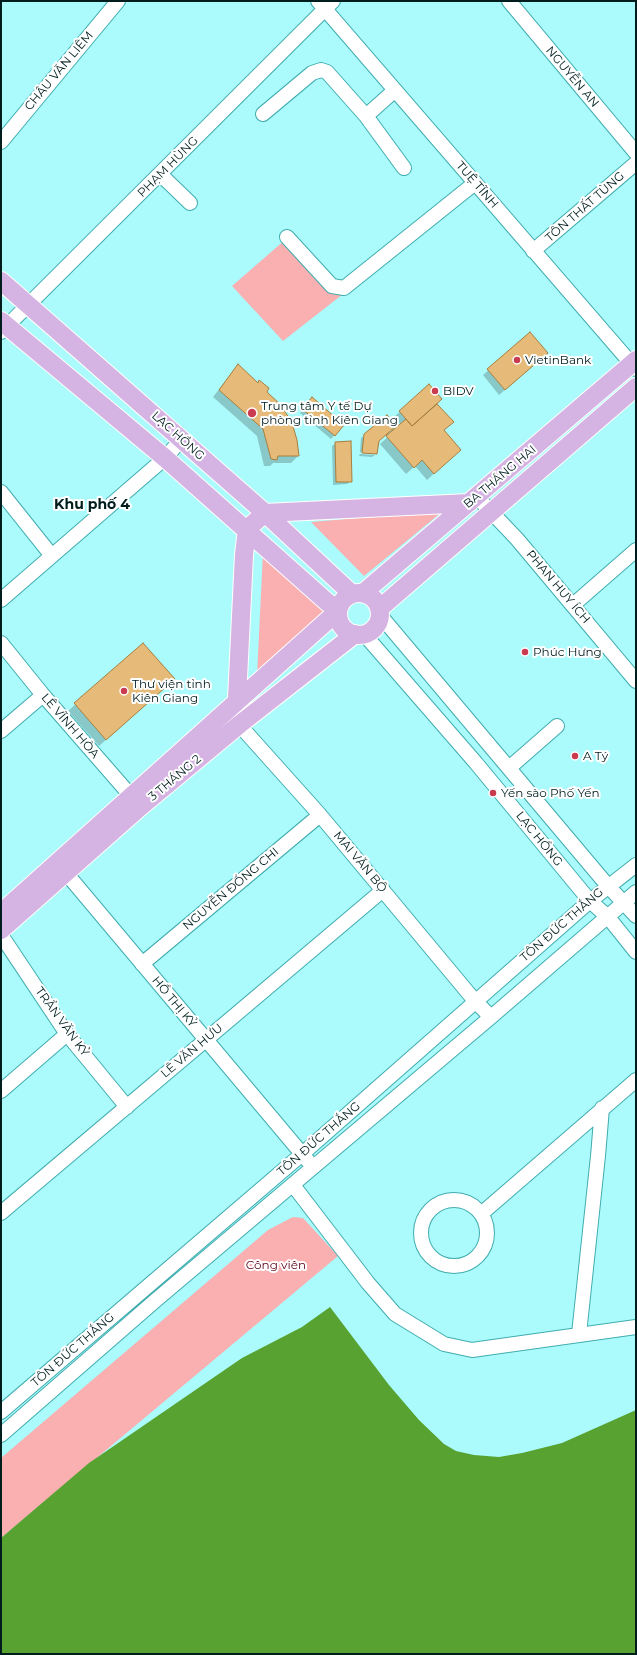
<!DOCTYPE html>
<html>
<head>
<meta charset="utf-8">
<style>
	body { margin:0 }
	#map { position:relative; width:637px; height:1655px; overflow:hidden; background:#abfbfc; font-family:Montserrat,sans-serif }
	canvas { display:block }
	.frame { position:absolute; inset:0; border:2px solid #001d1e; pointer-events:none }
</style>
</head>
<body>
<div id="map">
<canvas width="637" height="1655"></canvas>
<div class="frame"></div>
</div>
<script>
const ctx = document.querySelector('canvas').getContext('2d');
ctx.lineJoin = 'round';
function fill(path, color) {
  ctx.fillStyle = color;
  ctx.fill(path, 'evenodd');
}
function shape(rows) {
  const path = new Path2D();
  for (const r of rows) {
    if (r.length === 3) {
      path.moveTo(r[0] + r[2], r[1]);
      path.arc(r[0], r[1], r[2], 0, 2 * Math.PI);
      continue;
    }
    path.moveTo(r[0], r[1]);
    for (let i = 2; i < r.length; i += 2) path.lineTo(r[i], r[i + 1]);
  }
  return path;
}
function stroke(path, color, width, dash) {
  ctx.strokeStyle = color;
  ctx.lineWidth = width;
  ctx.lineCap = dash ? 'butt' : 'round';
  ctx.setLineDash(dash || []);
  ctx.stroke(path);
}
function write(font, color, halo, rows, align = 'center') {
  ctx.font = font + ' Montserrat,sans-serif';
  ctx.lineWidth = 4;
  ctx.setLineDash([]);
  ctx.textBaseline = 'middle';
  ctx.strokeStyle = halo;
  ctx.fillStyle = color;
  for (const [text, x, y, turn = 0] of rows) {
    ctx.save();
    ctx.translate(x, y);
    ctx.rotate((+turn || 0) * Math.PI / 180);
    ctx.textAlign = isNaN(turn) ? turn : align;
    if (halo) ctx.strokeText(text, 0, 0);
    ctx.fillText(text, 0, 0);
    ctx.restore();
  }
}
const green = shape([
	[293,233,343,294,283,341,232,286],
	[443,511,364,576,311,522],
	[263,552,329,612,257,676],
	[293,1217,303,1218,338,1256,1,1538,1,1458,268,1230]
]);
const water = shape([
	[330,1307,389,1385,419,1420,444,1444,456,1451,474,1455,499,1457,522,1453,562,1443,636,1410,636,1654,1,1654,1,1538,89,1463,242,1358,302,1327]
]);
const shadow = shape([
	[530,334,542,358,499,395,483,375],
	[238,365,257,384,259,381,266,392,275,399,291,423,298,456,291,463,273,463,270,466,264,466,257,436,213,397],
	[429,386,425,413,443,431,453,456,427,480,415,466,406,474,380,444,401,425,394,417],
	[309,402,343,425,331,439,300,413],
	[365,435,378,441,375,455,375,453,360,452,361,438],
	[336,443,351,481,347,484,333,485,332,446],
	[360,454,375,455,372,457,359,456],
	[143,644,167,686,99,746,68,711]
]);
const building = shape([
	[530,332,548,353,505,390,487,369,530,332],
	[238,364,258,383,259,380,269,388,267,392,281,405,292,423,297,440,299,456,278,456,277,460,271,459,263,429,219,390,238,364],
	[429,384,442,399,412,426,399,411,429,384],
	[312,397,344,425,335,436,302,409,312,397],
	[437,404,454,422,444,430,461,450,434,474,422,460,414,468,386,436,406,419,412,426,437,404],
	[387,415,396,426,379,441,377,454,362,453,364,434,387,415],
	[351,441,352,482,336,482,335,442,351,441],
	[143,643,175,679,106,740,74,703,143,643]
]);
const minor = shape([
	[318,1,636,369],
	[509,1,636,153],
	[263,114,312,73,321,70,327,72,366,116,404,168],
	[366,116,394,91],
	[1,142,118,1],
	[160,174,190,203],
	[287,237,332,286,344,288,475,183],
	[533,251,636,163],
	[1,332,333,1],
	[1,492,52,556],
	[477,497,517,539,636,681],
	[1,600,165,458,181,440],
	[573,605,636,550],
	[379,614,608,886,636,916],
	[364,634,476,763,590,901,608,917,636,952],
	[1,643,43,695,138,804],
	[226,710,320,815,475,1001,491,1017],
	[1,731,43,695],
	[509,768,557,726],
	[66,873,308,1161],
	[1,935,67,1034,127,1107],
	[142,964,320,815],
	[1,1091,67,1034],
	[293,1185,368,1283,395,1314,444,1344,472,1350,636,1327],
	[454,1233,33],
	[1,1213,383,890],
	[481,1214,636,1080],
	[579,1334,598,1156,602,1108],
	[1,1412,301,1155,590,901,636,865],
	[1,1435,156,1300,491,1017,636,892]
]);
const major = shape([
	[1,281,265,513,352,594],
	[1,321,165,458,327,602,338,610],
	[363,593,636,360],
	[359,614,21],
	[379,609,636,387],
	[237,699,244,555,247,529,265,513,469,503],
	[1,913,338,611],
	[1,930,140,807,240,724,355,634]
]);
const markers = [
	[517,360,4,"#cb3b50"],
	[435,391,4,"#cb3b50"],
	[252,413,5,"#cb3b50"],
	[525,652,4,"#cb3b50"],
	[124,691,4,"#cb3b50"],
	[575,756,4,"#cb3b50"],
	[493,793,4,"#cb3b50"]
];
const streetNames = [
	["CHÂU VĂN LIÊM",59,71,-50],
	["NGUYỄN AN",572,77,50],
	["PHẠM HÙNG",168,167,-45],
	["TUỆ TĨNH",477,185,49],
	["TÔN THẤT TÙNG",585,207,-41],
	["LẠC HỒNG",178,436,42],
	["BA THÁNG HAI",500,477,-40],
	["PHAN HUY ÍCH",558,587,50],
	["LÊ VĨNH HÒA",70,726,49],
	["3 THÁNG 2",175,778,-40],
	["LẠC HỒNG",539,839,51],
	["MAI VĂN BỘ",360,862,50],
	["NGUYỄN ĐỔNG CHI",231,889,-40],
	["TÔN ĐỨC THẮNG",562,925,-41],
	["HỒ THỊ KỶ",174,1002,50],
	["TRẦN VĂN KỶ",62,1022,54],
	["LÊ VĂN HƯU",192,1051,-40],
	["TÔN ĐỨC THẮNG",319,1139,-41],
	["TÔN ĐỨC THẮNG",73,1350,-41]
];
const poiNames = [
	["VietinBank",525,360],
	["BIDV",443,391],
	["Trung tâm Y tế Dự",261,406],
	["phòng tỉnh Kiên Giang",261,420],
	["Phúc Hưng",533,652],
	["Thư viện tỉnh",132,684],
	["Kiên Giang",132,698],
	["A Tý",583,756],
	["Yến sào Phố Yến",501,793]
];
const parkNames = [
	["Công viên",276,1265]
];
const quarterNames = [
	["Khu phố 4",92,505]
];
fill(green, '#faafb1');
fill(water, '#58a232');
fill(shadow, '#0003');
fill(building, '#e6bb79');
stroke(building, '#a77e3d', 1);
stroke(minor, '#40acae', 16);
stroke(major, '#fff', 20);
stroke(minor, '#fff', 14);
stroke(major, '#d5b3e2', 18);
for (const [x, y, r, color] of markers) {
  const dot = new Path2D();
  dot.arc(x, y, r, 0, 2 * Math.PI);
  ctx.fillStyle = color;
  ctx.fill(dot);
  stroke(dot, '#fff', 1.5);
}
write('12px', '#001d1e', '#fff', streetNames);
write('12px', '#001d1e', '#fff', poiNames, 'left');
write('12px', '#5d0619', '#fff', parkNames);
write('bold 14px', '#001d1e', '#fff', quarterNames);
</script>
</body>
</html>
